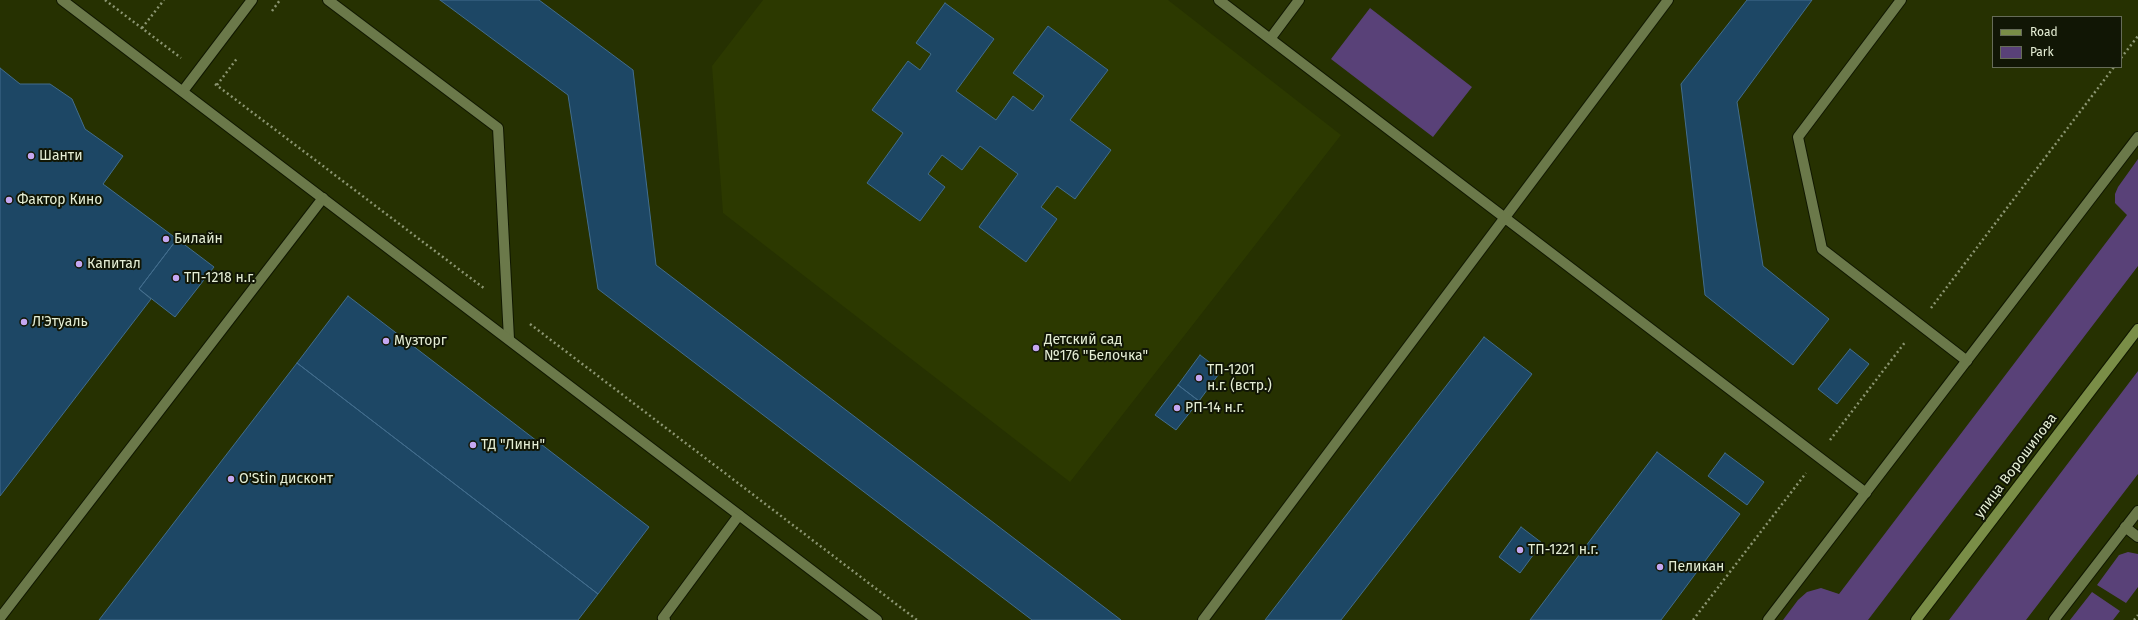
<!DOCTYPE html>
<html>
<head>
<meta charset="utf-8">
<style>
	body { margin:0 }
	#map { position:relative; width:2138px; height:620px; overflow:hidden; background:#263101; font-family:"Fira Sans",sans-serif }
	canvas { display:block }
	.legend { position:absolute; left:1992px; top:16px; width:130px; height:52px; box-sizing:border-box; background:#111605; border:1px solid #666c58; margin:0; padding:5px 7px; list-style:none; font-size:12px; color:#e5eed5 }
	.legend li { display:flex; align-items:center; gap:8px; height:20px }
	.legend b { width:20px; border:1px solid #666c58 }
</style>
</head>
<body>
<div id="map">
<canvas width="2138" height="620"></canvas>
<ul class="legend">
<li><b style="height:5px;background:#7a8e47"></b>Road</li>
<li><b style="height:11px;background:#594178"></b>Park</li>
</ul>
</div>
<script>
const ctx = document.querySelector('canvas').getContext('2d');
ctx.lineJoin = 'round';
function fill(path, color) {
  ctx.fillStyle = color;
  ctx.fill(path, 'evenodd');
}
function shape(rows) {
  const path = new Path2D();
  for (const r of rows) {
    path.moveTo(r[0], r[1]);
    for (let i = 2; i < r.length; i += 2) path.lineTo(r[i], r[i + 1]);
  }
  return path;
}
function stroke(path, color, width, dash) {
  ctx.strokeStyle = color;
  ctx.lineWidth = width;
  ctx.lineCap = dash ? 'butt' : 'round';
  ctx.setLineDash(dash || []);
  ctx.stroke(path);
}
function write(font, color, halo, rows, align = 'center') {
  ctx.font = font + ' "Fira Sans",sans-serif';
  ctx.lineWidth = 4;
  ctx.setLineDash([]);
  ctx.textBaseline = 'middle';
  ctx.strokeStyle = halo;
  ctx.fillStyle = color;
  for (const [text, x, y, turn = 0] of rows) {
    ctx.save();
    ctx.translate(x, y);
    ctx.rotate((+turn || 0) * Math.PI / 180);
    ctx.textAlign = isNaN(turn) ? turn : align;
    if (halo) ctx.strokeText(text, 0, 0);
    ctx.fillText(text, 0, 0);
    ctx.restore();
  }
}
const built = shape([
	[763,0,1168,0,1341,135,1070,482,723,213,712,66]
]);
const green = shape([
	[1370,8,1472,87,1433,137,1331,59],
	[2138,159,2138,266,1868,620,1783,620,1798,600,1807,592,1821,588,1839,594,2127,215,2115,203,2115,194,2118,187],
	[2138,371,2138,474,2026,620,1949,620],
	[2128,552,2138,554,2138,587,2126,603,2097,585,2119,555],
	[2092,592,2120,611,2113,620,2070,620]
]);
const building = shape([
	[440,0,539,0,633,70,656,265,1121,620,1032,620,598,289,568,95,440,0],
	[1747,0,1812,0,1737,102,1763,266,1829,319,1793,365,1705,295,1681,84,1747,0],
	[945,3,994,39,956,91,996,120,1013,96,1033,111,1044,96,1013,73,1048,26,1108,70,1070,120,1111,150,1075,199,1057,186,1041,207,1057,219,1026,262,979,227,1018,174,980,146,962,170,942,155,928,174,945,187,920,221,867,183,903,133,872,110,908,61,920,70,931,54,916,43,945,3],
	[0,68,20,84,50,84,72,99,85,129,123,156,103,184,177,239,139,289,151,299,0,496,0,68],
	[177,239,214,267,175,317,139,289,177,239],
	[348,296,649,527,598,594,297,363,348,296],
	[1484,337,1532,374,1341,620,1265,620,1484,337],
	[1850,349,1869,364,1837,404,1818,389,1850,349],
	[1200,355,1221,371,1199,401,1178,385,1200,355],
	[297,363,598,594,578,620,99,620,297,363],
	[1178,385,1199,401,1176,430,1155,415,1178,385],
	[1657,452,1740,514,1661,620,1530,620,1657,452],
	[1725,453,1764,482,1747,505,1708,476,1725,453],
	[1521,527,1542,543,1520,573,1499,557,1521,527]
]);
const path = shape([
	[105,0,181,58],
	[272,11,280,0],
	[142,28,164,0],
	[2121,58,2138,36],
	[215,84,485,289],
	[217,85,238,57],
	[1931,308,2114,67],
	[530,324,917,620],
	[1830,440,1906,341],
	[1693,620,1806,473],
	[2134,620,2138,615]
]);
const service = shape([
	[328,0,498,128,509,339],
	[1219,0,1866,493],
	[1901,0,1798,137,1822,249,1967,361],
	[1270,39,1299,0],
	[2125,527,2138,537],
	[0,618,323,198],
	[665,620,663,618,739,515],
	[1203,620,1668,0]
]);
const minor = shape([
	[62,0,877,620],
	[183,91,252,0],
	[1768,620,2138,137],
	[2054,620,2138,511]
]);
const secondary = shape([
	[1916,620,2138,329]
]);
const markers = [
	[31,156,4,"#c5a7f1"],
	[9,200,4,"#c5a7f1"],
	[166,239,4,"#c5a7f1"],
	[79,264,4,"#c5a7f1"],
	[176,278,4,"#c5a7f1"],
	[24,322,4,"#c5a7f1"],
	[386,341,4,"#c5a7f1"],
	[1036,348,4,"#c5a7f1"],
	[1199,378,4,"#c5a7f1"],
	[1177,408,4,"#c5a7f1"],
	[473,445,4,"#c5a7f1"],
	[231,479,4,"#c5a7f1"],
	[1520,550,4,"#c5a7f1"],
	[1660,567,4,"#c5a7f1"]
];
const poiNames = [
	["Шанти",39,156],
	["Фактор Кино",17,200],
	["Билайн",174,239],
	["Капитал",87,264],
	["ТП-1218 н.г.",184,278],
	["Л'Этуаль",32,322],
	["Детский сад",1044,340],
	["№176 \"Белочка\"",1044,356],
	["Музторг",394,341],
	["ТП-1201",1207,370],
	["н.г. (встр.)",1207,386],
	["РП-14 н.г.",1185,408],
	["ТД \"Линн\"",481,445],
	["O'Stin дисконт",239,479],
	["ТП-1221 н.г.",1528,550],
	["Пеликан",1668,567]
];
const streetNames = [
	["улица Ворошилова",2016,466,-53]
];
fill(built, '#2c3900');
fill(green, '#594178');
fill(building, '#1d4765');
stroke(building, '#426d8d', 1);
stroke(service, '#101700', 12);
stroke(minor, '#101700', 12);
stroke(secondary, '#101700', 12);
stroke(path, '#8b9571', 2.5, [2, 3]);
stroke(service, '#6b794a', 10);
stroke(minor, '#6b794a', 10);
stroke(secondary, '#7a8e47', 10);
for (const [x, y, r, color] of markers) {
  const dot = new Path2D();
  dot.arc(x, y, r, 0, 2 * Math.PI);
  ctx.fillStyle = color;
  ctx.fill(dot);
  stroke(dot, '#111605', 1.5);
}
write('14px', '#e5eed5', '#111605', poiNames, 'left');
write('14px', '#e5eed5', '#111605', streetNames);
</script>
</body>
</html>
